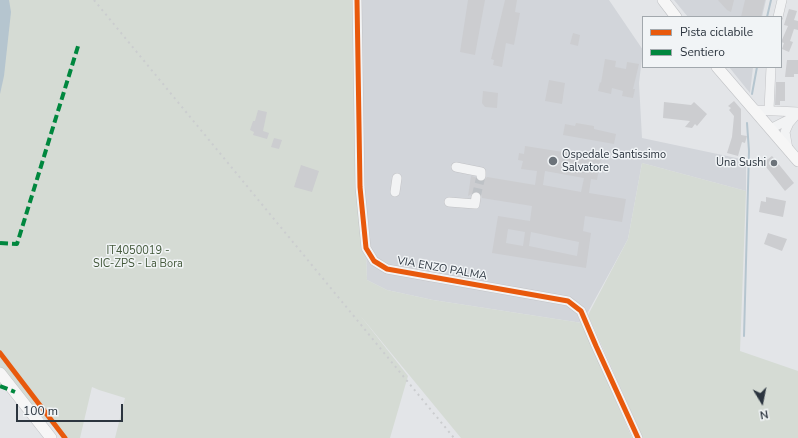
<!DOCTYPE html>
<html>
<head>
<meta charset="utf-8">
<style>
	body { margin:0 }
	#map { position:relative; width:798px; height:438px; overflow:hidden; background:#e3e5e8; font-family:"Nunito Sans",sans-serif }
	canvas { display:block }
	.legend { position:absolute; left:642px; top:16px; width:140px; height:52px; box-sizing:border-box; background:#f1f4f6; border:1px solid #a2a8ad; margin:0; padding:5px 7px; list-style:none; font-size:12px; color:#2c353f }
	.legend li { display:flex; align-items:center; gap:8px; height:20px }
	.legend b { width:20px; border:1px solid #a2a8ad }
	.north { position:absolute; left:742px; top:382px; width:40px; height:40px; -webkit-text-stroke:3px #f1f4f6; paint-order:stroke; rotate:170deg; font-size:11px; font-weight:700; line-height:16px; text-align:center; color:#2c353f }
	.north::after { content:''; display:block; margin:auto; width:14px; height:18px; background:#2c353f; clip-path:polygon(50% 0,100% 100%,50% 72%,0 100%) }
	.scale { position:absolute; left:16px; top:404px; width:107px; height:18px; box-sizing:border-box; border:2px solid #2c353f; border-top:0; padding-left:5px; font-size:12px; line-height:14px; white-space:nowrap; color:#2c353f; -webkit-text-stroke:3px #f1f4f6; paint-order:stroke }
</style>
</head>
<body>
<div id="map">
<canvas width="798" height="438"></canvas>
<ul class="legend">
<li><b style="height:5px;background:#e8590c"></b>Pista ciclabile</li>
<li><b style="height:5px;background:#00873e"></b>Sentiero</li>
</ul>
<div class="north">N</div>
<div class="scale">100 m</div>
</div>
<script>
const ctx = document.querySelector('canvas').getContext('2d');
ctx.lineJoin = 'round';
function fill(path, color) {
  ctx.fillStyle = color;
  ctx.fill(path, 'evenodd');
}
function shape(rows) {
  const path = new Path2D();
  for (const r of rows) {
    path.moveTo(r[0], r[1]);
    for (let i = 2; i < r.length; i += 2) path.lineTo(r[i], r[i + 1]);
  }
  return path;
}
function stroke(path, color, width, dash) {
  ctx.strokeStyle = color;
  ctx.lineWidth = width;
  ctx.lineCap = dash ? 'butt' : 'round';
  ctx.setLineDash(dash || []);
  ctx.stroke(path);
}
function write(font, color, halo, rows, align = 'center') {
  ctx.font = font + ' "Nunito Sans",sans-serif';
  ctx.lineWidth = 3;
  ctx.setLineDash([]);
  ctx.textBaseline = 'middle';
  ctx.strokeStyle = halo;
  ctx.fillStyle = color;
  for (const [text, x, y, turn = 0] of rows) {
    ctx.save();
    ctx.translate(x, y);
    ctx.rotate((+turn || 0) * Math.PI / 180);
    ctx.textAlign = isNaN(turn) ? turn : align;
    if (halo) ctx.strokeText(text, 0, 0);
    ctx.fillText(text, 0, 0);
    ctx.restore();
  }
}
const built = shape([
	[357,0,609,0,643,50,639,83,642,138,746,160,746,191,642,163,628,239,582,323,433,300,387,290,367,280],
	[674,0,766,0,762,17,688,17],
	[729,67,753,67,750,93]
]);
const green = shape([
	[0,0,357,0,367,280,387,290,433,300,582,323,632,438,461,438,359,314,408,376,390,438,115,438,125,398,99,390,92,387,80,438,65,438,53,423,52,425,14,393,2,383,0,385],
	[642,163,746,191,740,351,798,371,798,438,643,438,588,315,628,239]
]);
const water = shape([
	[0,0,9,0,11,12,4,76,0,94]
]);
const stream = shape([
	[767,17,771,0],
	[752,94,757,67],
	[744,336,749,151,747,123]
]);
const building = shape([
	[468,0,485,0,475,55,460,52],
	[505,0,517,0,515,12,520,13,514,45,506,43,502,67,493,65,494,60,491,59],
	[718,0,734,0,731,12,727,10],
	[745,0,765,0,761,17,741,17],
	[789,9,797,11,794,20,798,21,798,30,794,29,790,41,793,42,789,52,782,49,784,43,781,42,788,26,784,25],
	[573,33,580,35,578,46,570,44],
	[605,59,616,61,615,67,626,69,627,62,639,64,633,89,635,89,633,98,622,96,623,91,612,88,611,94,598,91,600,82,601,83],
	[787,60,798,60,798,74,794,74,794,77,785,77],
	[549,80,565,83,562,104,545,101],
	[776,82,785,82,785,101,780,101,780,105,775,105],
	[483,91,498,93,497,108,485,107,482,103],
	[734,101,741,109,741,135,747,136,745,143,742,142,738,156,727,153,732,137,734,116,729,110,731,108,728,106],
	[664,102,691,105,694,102,707,114,697,126,695,124,692,128,685,127,690,121,663,118],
	[258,110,267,112,263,131,269,133,267,139,253,135,254,132,250,130,253,121,255,121],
	[576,123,594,126,594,129,616,134,614,144,563,135,565,124,575,126],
	[274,138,282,140,279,149,271,147],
	[525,146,601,158,597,180,591,179,589,193,626,199,622,222,585,216,583,231,591,233,586,268,492,253,498,216,530,221,532,206,482,198,481,194,477,191,468,196,471,176,475,177,481,182,484,181,487,177,535,185,537,171,521,169,523,161,518,160,519,153,524,154],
	[545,171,584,178,581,192,543,185],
	[508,229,525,232,523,246,506,243],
	[531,232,579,242,577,256,529,246],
	[772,156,794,183,785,191,763,163],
	[301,165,319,171,312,192,294,187],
	[766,197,786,201,783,217,759,212,761,201,766,202],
	[768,233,787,239,782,251,764,244]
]);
const minorTunnel = shape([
	[476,197,481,176]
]);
const minor = shape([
	[357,0,360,187,366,248,374,261,387,269,568,301,581,311,596,346,638,438],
	[778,17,782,0],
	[754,110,798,112],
	[769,110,771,67],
	[770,129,792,118],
	[788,149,785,132,789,123,795,116],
	[456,167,481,172,481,176],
	[395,192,397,178],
	[449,202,475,204,476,197]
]);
const major = shape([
	[663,0,676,17],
	[717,67,798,161],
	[0,373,51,438]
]);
const rail = shape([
	[94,0,454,438]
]);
const quiet = shape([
	[0,243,17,244,79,43],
	[0,386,15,392]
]);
const cycleway = shape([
	[357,0,360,187,366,248,374,261,387,269,568,301,581,311,596,346,638,438],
	[0,353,65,438]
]);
const markers = [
	[553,161,5,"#6c737a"],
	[774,163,4,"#6c737a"]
];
const poiNames = [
	["Ospedale Santissimo",562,155],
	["Salvatore",562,168],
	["Una Sushi",766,163,"right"]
];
const parkNames = [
	["IT4050019 -",138,251],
	["SIC-ZPS - La Bora",138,264]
];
const streetNames = [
	["VIA ENZO PALMA",442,269,10]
];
fill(built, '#d2d5da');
fill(green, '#d5dbd4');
fill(water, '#b5c5cf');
stroke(stream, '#b5c5cf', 2);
fill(building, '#cccdd0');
stroke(minorTunnel, '#bec2c6', 9, [9, 4.5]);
stroke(minor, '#c2c3c6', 10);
stroke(major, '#c0c2c5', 12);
stroke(minor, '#f2f3f4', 9);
stroke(major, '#f6f6f6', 11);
stroke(rail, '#cbcdcf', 2, [2, 4]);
stroke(quiet, '#00873e', 4, [8, 4]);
stroke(cycleway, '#e8590c', 5);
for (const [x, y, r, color] of markers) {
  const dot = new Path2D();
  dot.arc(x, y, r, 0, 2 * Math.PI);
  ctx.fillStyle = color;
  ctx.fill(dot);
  stroke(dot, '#f1f4f6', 1.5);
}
write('11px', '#2c353f', '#f1f4f6', poiNames, 'left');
write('11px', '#44593b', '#f1f4f6', parkNames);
write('11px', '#2c353f', '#f1f4f6', streetNames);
</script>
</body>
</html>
